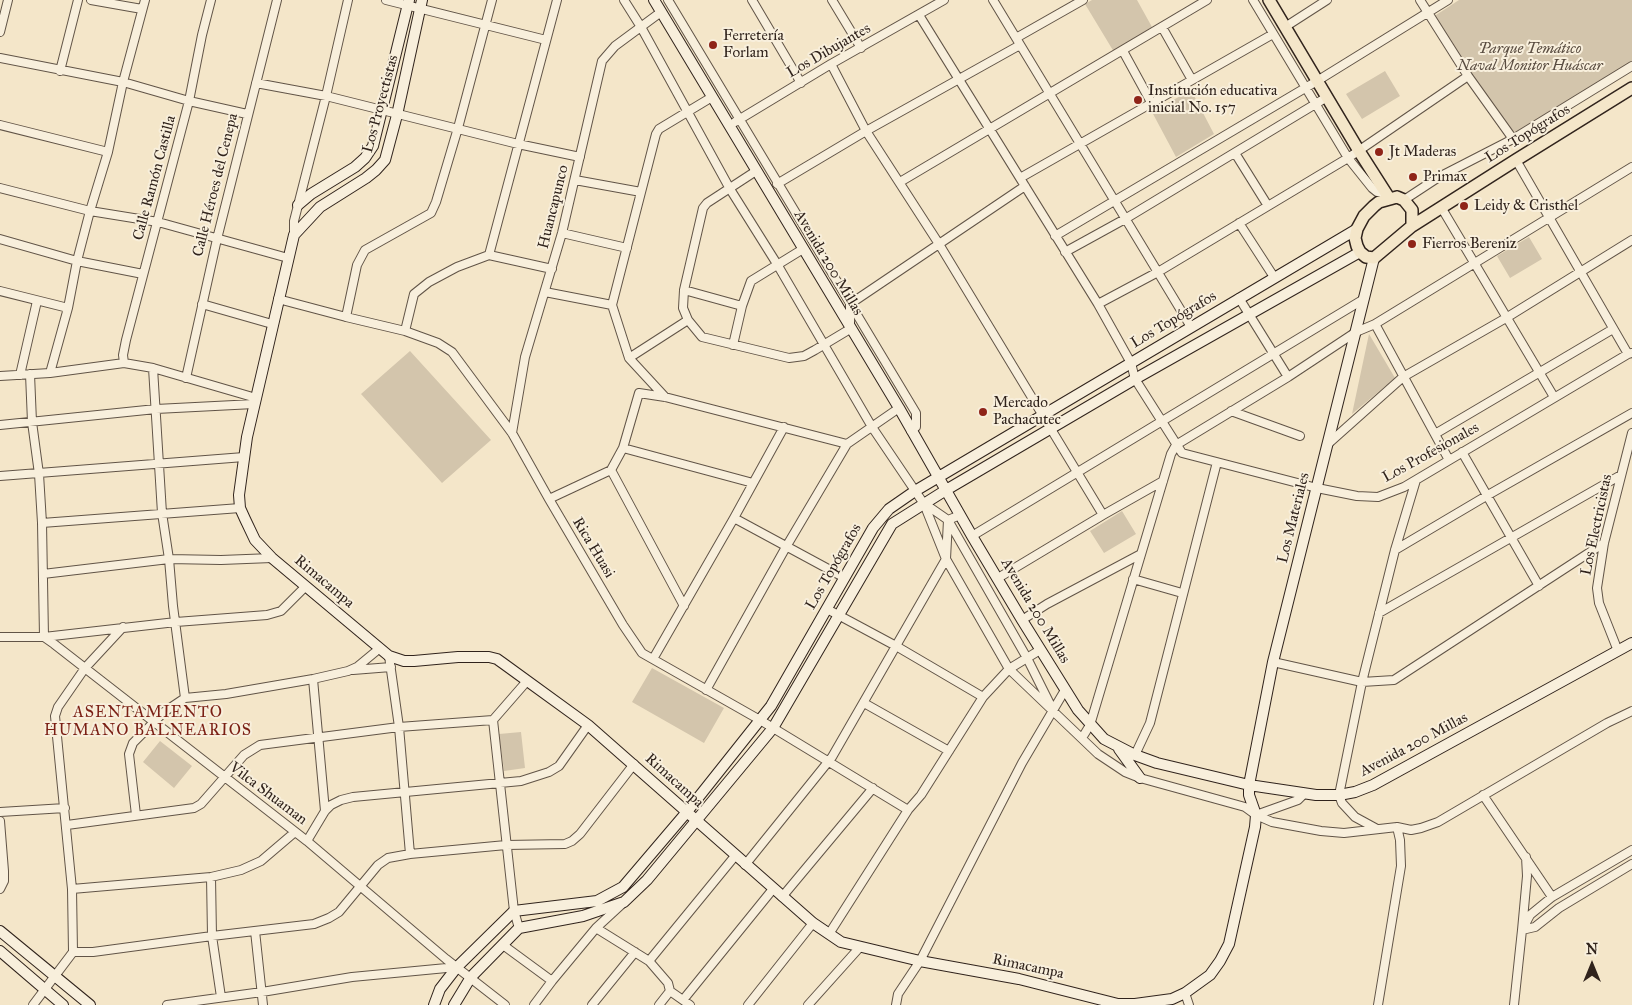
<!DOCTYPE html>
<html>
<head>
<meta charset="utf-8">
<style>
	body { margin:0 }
	#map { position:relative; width:1632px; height:1005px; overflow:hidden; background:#f4e6c9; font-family:"IM FELL Great Primer",serif }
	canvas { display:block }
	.north { position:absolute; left:1567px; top:940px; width:50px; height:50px; -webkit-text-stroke:4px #f8efdc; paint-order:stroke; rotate:0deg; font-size:14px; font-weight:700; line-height:20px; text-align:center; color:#30231c }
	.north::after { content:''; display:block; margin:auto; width:18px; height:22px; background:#30231c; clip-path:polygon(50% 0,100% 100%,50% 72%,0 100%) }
</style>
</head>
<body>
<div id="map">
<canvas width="1632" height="1005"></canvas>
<div class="north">N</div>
</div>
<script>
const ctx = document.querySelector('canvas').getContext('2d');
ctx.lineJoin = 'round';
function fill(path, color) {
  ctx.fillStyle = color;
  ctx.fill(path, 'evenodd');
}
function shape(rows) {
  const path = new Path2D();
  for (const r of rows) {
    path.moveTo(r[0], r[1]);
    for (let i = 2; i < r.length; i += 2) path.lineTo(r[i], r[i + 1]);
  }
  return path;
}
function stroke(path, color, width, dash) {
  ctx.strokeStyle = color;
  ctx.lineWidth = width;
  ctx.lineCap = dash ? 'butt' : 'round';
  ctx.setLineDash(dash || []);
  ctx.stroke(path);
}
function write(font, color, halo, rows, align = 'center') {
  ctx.font = font + ' "IM FELL Great Primer",serif';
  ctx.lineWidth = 4;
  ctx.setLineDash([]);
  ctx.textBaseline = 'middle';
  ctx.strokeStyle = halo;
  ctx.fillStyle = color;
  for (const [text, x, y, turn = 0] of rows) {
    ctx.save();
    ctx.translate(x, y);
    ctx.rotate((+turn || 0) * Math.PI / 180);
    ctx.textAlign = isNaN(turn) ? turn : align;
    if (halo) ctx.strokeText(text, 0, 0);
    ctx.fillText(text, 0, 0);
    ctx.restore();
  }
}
const green = shape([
	[1092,0,1137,0,1152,27,1114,52,1085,4],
	[1459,0,1632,0,1632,62,1525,128,1513,133,1433,17],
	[1385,71,1400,96,1362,119,1346,94],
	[1191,90,1214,134,1176,157,1152,112],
	[1529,237,1542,259,1510,278,1497,256],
	[1369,334,1395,378,1352,414],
	[410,351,491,440,442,483,361,394],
	[1122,511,1136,534,1104,553,1090,531],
	[652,668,724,708,704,743,632,702],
	[521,732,525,768,504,771,499,734],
	[160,741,192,766,174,788,143,762]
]);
const street = shape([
	[91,0,142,9],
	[386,0,546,40],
	[624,0,641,27,730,189,777,264,872,427,924,504,946,559,1009,669,1098,754,1125,772,1140,778,1245,807,1256,815,1298,800,1304,794],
	[668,0,916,413,916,427,911,431],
	[752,0,801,83],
	[832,0,861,48],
	[993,0,1191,327],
	[1253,0,1348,158,1372,188,1377,192,1386,192],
	[1420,0,1468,76,1513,139],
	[919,15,1098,304,1131,363,1135,379,1182,453,1317,488,1357,496,1378,497,1404,487,1628,354],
	[1162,27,1192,80],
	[1285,27,1327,0],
	[0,32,8,0],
	[1016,38,1083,0],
	[1123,51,1152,104],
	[0,58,123,82,189,101,247,114],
	[831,64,866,131,939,244,1103,515],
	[60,71,78,0],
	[256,83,326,96,518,144,580,157],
	[735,122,831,64,944,0],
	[0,125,108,152],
	[1235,153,1268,206],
	[1516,160,1628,354,1632,353],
	[756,171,707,203,703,208,684,290,683,308,688,320,702,337,789,358,804,356,815,350,850,329,850,304,1025,186],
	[1020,178,1273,34],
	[575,180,641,192],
	[900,182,1207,0],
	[777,184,866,131,1020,45],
	[0,188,90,211,158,222,288,258],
	[1404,200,1439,177,1513,139,1632,66],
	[1441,207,1554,397],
	[1239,223,1274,277],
	[562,233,627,248],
	[294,235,294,221,326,96,348,0],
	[1055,236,1317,81,1448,0],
	[0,239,77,261,143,274],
	[1065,252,1125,219,1327,97],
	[489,255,552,269],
	[684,290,742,306],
	[0,291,68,308],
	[545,292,612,305],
	[1239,298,1288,377],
	[278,299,346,317,405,331,438,343,452,352,512,433,549,499,623,625,642,653,760,720,908,810],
	[202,304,272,324],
	[1098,304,1158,272,1348,158,1468,76],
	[346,317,357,265,365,250,431,213,436,202,458,128,492,0],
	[1375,324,1449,460],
	[405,331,414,294,429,282,457,267,489,255,557,0],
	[733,345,742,306,751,281,803,249],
	[629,358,688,320],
	[124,363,123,355,126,340,189,101,202,35,211,0],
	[153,368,162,513,169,559,173,606,185,698],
	[50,373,68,308,77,261,90,211,108,152,123,82,145,0],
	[30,374,32,422,39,474,42,523,44,637,176,622,267,615,281,611,305,587],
	[20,375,37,301],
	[0,376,50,373,124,363,153,368,256,398],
	[186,378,217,239,277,0],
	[665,397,629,358,612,305,656,134,659,129,712,97],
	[1231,411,1300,436],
	[0,425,156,409,254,404],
	[512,433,525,357,562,233,602,61,615,46,661,12],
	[1435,434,1613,329],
	[1329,443,1403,377,1506,318,1632,240],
	[623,448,753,483],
	[1462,452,1539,586],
	[611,470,684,606],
	[0,476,244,457],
	[549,499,611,470,623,448,639,393,665,397,847,444,899,408],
	[925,504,948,520,1027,658,1050,704],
	[734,518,845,578],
	[42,523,240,508],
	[972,536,1364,299],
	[1395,550,1488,495,1632,413],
	[43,574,169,559,221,560,272,558],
	[998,578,1103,515,1163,481],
	[1133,579,1182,593],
	[827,609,896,646,983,697],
	[1379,613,1621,475],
	[1022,620,1047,604,1141,554],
	[0,637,44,637,54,644,307,841,446,959,505,1005],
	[1618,651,1599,603,1597,588,1604,543,1632,433],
	[389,656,399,727,410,854],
	[653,659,734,518,784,427],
	[1273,662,1362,682,1394,680,1604,543],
	[353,670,391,667],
	[313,679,325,811],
	[706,690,786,547,847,444],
	[864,703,949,751],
	[493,720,514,911,519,928],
	[1082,738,1090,725,1171,454,1176,445,1288,377,1356,332,1375,324,1632,167],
	[1135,755,1150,723,1217,462],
	[1483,795,1552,897],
	[0,812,65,808],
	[136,815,129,754,133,743,164,712,185,698,226,694,313,679,348,671,357,667,380,648],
	[1256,815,1272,822,1321,831,1344,833,1397,827,1411,830,1421,828,1438,822,1607,723,1632,711],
	[0,821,4,871,4,881,0,889],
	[67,825,194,808,201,804,244,755,260,745,399,727,493,720,527,681],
	[1377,829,1355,817,1342,803,1339,795,1362,682,1395,550,1416,480],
	[307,841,325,811,331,805,341,800,353,797,521,781,549,772,559,766,588,725],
	[1526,857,1527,876,1522,930,1535,927,1559,908,1632,864],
	[745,865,832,757,946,559,948,520,960,515],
	[211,877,212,936,221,997],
	[72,889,211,877,241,870,261,861,295,832],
	[782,897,873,788],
	[596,928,649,961,668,983,670,991,690,1005],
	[255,931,263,1005],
	[829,934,908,810,921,795,983,697,1009,669,1040,650],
	[503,945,552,981],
	[73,952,72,889,55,716,58,707,85,668,123,627],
	[649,961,735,856],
	[1185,993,1189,1005],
	[683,1000,773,889],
	[33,1005,73,952,93,952,212,936,314,924,329,918,339,912,378,865,388,858,410,854,506,845,565,844,572,841,580,834,634,764],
	[167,1005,262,992,352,977,457,967],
	[534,1005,552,981,596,928,622,904],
	[592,1005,635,952],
	[659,1005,670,991],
	[748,1005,813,923],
	[808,1005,860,947],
	[896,1005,898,994,920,961,1022,763,1065,690],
	[1378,1005,1401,866,1400,840,1397,827],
	[1514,1005,1522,930,1530,915,1552,897,1632,850]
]);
const secondary = shape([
	[422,0,397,115,385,160,376,170,366,178,320,207,294,235,247,437,239,495,240,508,245,519,255,540,272,558,389,656,404,661,414,661,458,657,489,657,497,659,504,664,588,725,813,923,841,942,920,961,1019,979,1118,1004,1135,1004,1172,999,1185,993,1210,975,1220,961,1229,944,1255,827,1256,815,1249,795,1249,785,1273,662,1374,258],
	[654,0,899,408,972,536,1022,620,1078,710,1104,739,1135,755,1157,763,1249,785,1316,795,1339,795,1355,792,1373,785,1632,643],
	[298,205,311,194,355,167,365,158,373,146,409,0],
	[1119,749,1140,778],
	[0,931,90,1005],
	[0,951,63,1005],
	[434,1005,440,989,457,967,514,911,597,901,623,887,686,813,771,706,873,528,889,509,915,491,1357,229],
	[454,1005,471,977,519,928,583,916,624,902,647,880,773,728,892,524,946,490,1135,379,1360,252]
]);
const primary = shape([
	[1269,0,1359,151,1389,198],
	[1397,197,1404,200,1412,210,1412,226,1374,258,1366,257,1360,252,1357,246,1355,238,1357,229,1364,216,1374,206,1379,202,1397,197],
	[1412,226,1516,160,1632,88]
]);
const markers = [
	[713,45,5,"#8f2418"],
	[1138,100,5,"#8f2418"],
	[1379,152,5,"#8f2418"],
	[1413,177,5,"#8f2418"],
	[1464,206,5,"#8f2418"],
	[1412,244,5,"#8f2418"],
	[983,412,5,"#8f2418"]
];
const poiNames = [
	["Ferretería",723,36],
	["Forlam",723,53],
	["Institución educativa",1148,91],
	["inicial No. 157",1148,108],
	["Jt Maderas",1389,152],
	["Primax",1423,177],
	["Leidy & Cristhel",1474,206],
	["Fierros Bereniz",1422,244],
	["Mercado",993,403],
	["Pachacutec",993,420]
];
const parkNames = [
	["Parque Temático",1530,49],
	["Naval Monitor Huáscar",1530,66]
];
const streetNames = [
	["Los Dibujantes",829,51,-30],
	["Los Proyectistas",381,104,-75],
	["Los Topógrafos",1528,134,-32],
	["Calle Ramón Castilla",155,178,-75],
	["Calle Héroes del Cenepa",216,185,-76],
	["Huancapunco",554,207,-76],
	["Avenida 200 Millas",828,263,59],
	["Los Topógrafos",1174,320,-31],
	["Los Profesionales",1431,453,-29],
	["Los Materiales",1294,518,-76],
	["Los Electricistas",1597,525,-78],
	["Rica Huasi",593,548,59],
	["Los Topógrafos",834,567,-60],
	["Rimacampa",324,582,40],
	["Avenida 200 Millas",1035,611,59],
	["Avenida 200 Millas",1414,745,-28],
	["Rimacampa",674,781,42],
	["Vilca Shuaman",268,794,37],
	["Rimacampa",1028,967,12]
];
const neighbourhoodNames = [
	["ASENTAMIENTO",148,713],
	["HUMANO BALNEARIOS",148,731]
];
fill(green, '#d3c5ac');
stroke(street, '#615447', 10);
stroke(secondary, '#30231c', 12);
stroke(primary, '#30231c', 14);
stroke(street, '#f8efdc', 8);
stroke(secondary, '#f8efdc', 10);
stroke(primary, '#f4e6c9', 11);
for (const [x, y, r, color] of markers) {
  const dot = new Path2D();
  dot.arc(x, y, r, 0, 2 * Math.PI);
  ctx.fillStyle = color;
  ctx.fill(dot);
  stroke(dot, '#f8efdc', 2);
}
write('15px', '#30231c', '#f8efdc', poiNames, 'left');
write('italic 15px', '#594c40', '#f8efdc', parkNames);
write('15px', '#30231c', '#f8efdc', streetNames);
ctx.letterSpacing = '1px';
write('16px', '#7a1f14', '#f8efdc', neighbourhoodNames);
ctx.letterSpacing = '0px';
</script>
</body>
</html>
